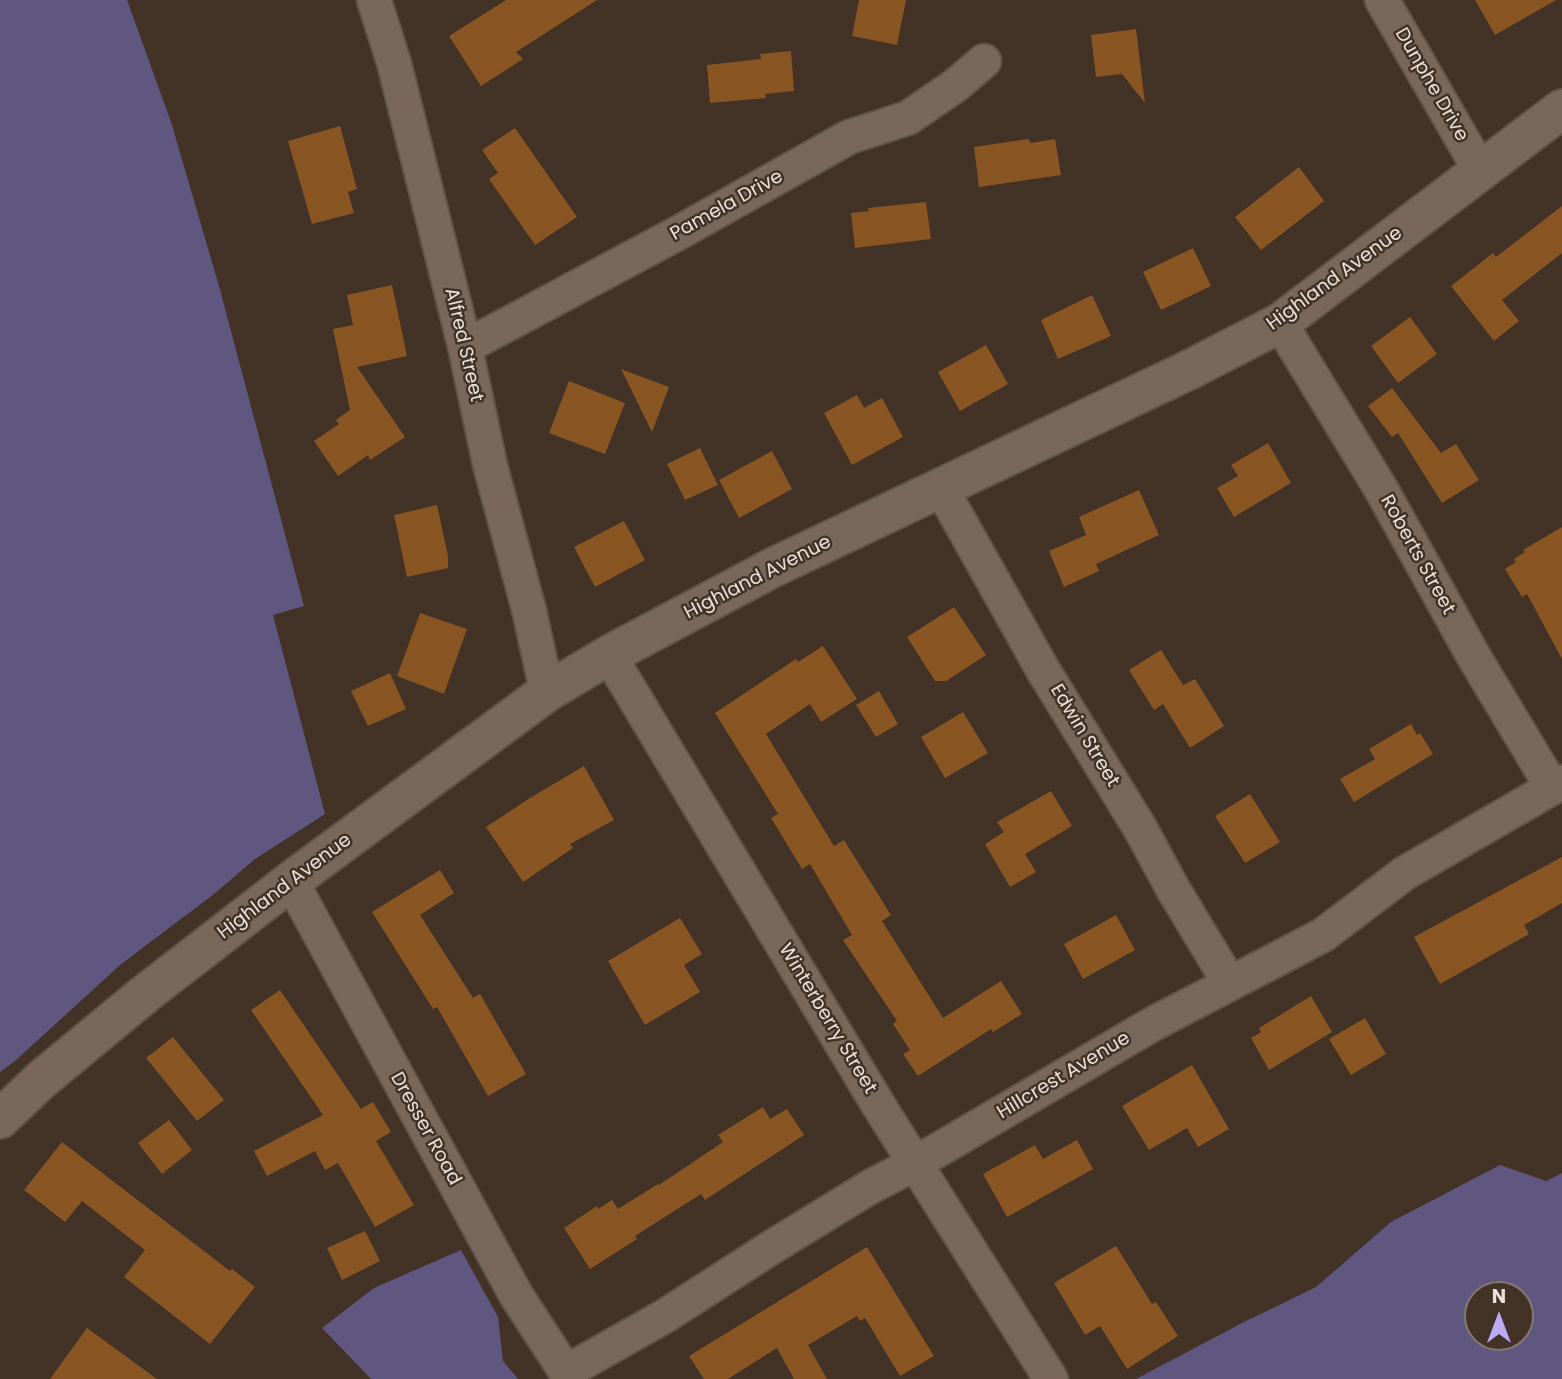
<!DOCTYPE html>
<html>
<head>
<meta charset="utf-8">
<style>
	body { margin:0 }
	#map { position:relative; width:1562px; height:1379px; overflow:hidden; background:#423326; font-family:Poppins,sans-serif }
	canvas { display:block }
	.north { position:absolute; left:1464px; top:1281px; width:70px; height:70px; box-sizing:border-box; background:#423326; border:2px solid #85786d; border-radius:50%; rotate:0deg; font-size:19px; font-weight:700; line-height:28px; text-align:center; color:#eae0d8 }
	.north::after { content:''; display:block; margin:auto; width:24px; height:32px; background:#bbaaf6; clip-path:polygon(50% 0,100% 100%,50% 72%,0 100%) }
</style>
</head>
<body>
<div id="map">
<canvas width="1562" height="1379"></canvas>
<div class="north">N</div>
</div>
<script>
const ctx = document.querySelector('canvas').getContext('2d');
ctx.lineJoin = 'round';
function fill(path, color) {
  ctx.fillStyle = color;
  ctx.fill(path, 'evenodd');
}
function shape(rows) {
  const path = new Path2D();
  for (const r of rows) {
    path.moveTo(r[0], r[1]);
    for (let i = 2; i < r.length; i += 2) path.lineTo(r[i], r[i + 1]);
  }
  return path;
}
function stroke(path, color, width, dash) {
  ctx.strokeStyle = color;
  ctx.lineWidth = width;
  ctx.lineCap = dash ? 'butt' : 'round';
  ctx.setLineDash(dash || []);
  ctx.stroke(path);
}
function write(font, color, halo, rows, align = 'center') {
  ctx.font = font + ' Poppins,sans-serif';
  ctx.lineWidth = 5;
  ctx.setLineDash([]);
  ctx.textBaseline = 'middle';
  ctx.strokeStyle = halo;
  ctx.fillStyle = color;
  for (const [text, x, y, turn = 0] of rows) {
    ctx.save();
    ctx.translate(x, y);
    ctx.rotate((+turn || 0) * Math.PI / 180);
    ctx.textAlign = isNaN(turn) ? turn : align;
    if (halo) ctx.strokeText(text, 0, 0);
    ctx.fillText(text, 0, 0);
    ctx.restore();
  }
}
const green = shape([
	[0,0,127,0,171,122,219,286,304,606,273,615,325,814,255,859,214,894,120,965,15,1061,0,1072],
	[1500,1165,1546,1181,1562,1173,1562,1379,1136,1379,1242,1323,1316,1287,1391,1222],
	[1478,1295,1520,1295,1520,1337,1478,1337],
	[461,1250,498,1317,503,1361,518,1379,371,1379,322,1328,374,1288]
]);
const building = shape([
	[506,0,597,0,516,52,523,59,481,86,449,36],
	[859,0,906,0,897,45,852,36],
	[1475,0,1556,0,1495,35],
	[1136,29,1145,103,1122,74,1096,77,1091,35],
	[791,51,794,91,765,94,766,98,710,103,707,65,761,59,760,54],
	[340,126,357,189,348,192,354,213,312,224,288,141],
	[515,128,577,217,535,245,489,179,498,173,482,150],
	[1028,139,1031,143,1055,139,1061,175,979,187,974,147],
	[1299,167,1324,201,1261,250,1235,217],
	[926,202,931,239,855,248,851,213,869,211,868,208],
	[1562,206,1562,253,1502,300,1519,321,1494,341,1451,286,1493,253,1496,257],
	[1193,248,1211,286,1161,310,1143,272],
	[392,285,407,356,357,367,405,437,370,460,368,455,338,476,314,441,339,424,336,420,350,410,333,329,353,325,347,295],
	[1092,295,1111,336,1058,359,1041,320],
	[1410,317,1437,354,1398,383,1371,346],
	[986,345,1008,384,960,411,938,372],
	[621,369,669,387,652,432],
	[569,381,625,403,605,454,549,433],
	[1392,388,1441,453,1456,444,1479,480,1442,503,1398,433,1392,437,1368,406],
	[857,395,864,408,882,398,903,437,852,465,824,413],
	[1268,443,1291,483,1234,517,1217,488,1238,476,1231,465],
	[700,448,718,485,685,500,667,464],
	[772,451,792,489,739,518,719,480],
	[1139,490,1159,535,1096,564,1099,571,1064,587,1049,551,1086,535,1079,517],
	[437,505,448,556,448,568,407,577,394,515],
	[624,521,645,560,595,587,574,547],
	[1562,527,1562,659,1527,594,1522,597,1505,569,1516,562,1514,559,1525,552,1523,550],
	[954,607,986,655,946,681,935,681,907,637],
	[420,613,467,629,444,694,397,676],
	[823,646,857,699,821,722,810,704,766,734,834,846,844,840,891,915,882,921,943,1018,1001,981,1022,1014,993,1032,991,1029,918,1076,903,1054,910,1050,893,1024,897,1021,843,940,852,935,810,864,802,869,771,818,778,814,715,713,796,659,798,662],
	[1161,650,1183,685,1195,679,1224,726,1190,748,1163,704,1154,710,1129,670],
	[390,673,406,709,368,726,351,691],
	[879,691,898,724,876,737,856,705],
	[963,712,988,753,945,778,921,737],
	[1411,724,1417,735,1420,733,1433,754,1354,802,1340,779,1375,759,1369,749],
	[584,766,614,820,570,844,573,848,523,882,486,827,530,798],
	[1051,791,1072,826,1025,854,1036,872,1010,887,985,844,1004,832,997,822],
	[1250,794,1280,842,1245,863,1215,816],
	[1562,857,1562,903,1524,925,1529,934,1440,984,1414,937],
	[440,870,454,893,420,915,473,998,480,994,526,1074,488,1096,437,1007,433,1009,372,912],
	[1116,915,1135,950,1083,979,1064,944],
	[680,918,702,954,684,965,700,992,645,1025,608,961],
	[280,990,361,1109,373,1102,391,1132,376,1141,414,1205,375,1227,338,1163,325,1170,315,1151,267,1176,254,1151,323,1115,251,1010],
	[1311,996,1332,1032,1269,1070,1251,1038,1261,1032,1259,1028],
	[1365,1018,1386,1054,1351,1075,1329,1039],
	[173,1037,224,1100,197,1121,146,1058],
	[1192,1065,1229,1129,1198,1147,1187,1128,1149,1150,1122,1106],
	[763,1107,770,1119,787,1109,804,1135,705,1200,701,1194,635,1236,637,1239,590,1269,564,1228,597,1206,598,1209,612,1200,618,1209,658,1184,659,1185,723,1142,718,1135],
	[169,1120,192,1150,162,1174,138,1143],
	[1077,1140,1093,1169,1007,1217,983,1174,1035,1145,1043,1159],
	[62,1142,230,1271,232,1269,255,1287,210,1344,124,1277,145,1250,82,1201,65,1222,24,1190],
	[365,1231,380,1261,342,1280,327,1248],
	[1116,1246,1152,1304,1156,1302,1178,1336,1127,1369,1100,1326,1085,1335,1054,1283],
	[867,1247,934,1356,900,1376,865,1318,860,1321,857,1316,808,1345,827,1379,794,1379,777,1348,728,1379,704,1379,689,1356],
	[87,1328,157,1379,50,1379]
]);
const minor = shape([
	[374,0,394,63,465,347,490,465,529,610,547,692],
	[1382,0,1480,170],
	[1280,323,1381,489,1474,657,1552,787],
	[465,347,680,232,849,137,908,118,956,85,984,61],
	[941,488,1043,670,1140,828,1173,889,1229,982],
	[609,655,879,1106,1051,1379],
	[291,881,516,1295,566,1372,665,1316,772,1247,870,1187,916,1163,1151,1025,1323,935,1405,873,1562,782]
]);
const tertiary = shape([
	[0,1119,41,1080,145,994,291,881,547,692,609,655,772,568,1189,370,1280,323,1562,109]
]);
const streetNames = [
	["Dunphe Drive",1431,85,60],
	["Pamela Drive",727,206,-29],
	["Highland Avenue",1335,279,-36],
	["Alfred Street",463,345,77],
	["Roberts Street",1417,555,61],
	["Highland Avenue",758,578,-27],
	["Edwin Street",1084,736,59],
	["Highland Avenue",285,887,-37],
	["Winterberry Street",827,1019,59],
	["Hillcrest Avenue",1064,1076,-31],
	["Dresser Road",425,1129,61]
];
fill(green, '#605781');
fill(building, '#885523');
stroke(minor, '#5f5247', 37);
stroke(tertiary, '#5f5247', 42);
stroke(minor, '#79685a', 33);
stroke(tertiary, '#79685a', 38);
write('19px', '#eae0d8', '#423326', streetNames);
</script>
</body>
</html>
